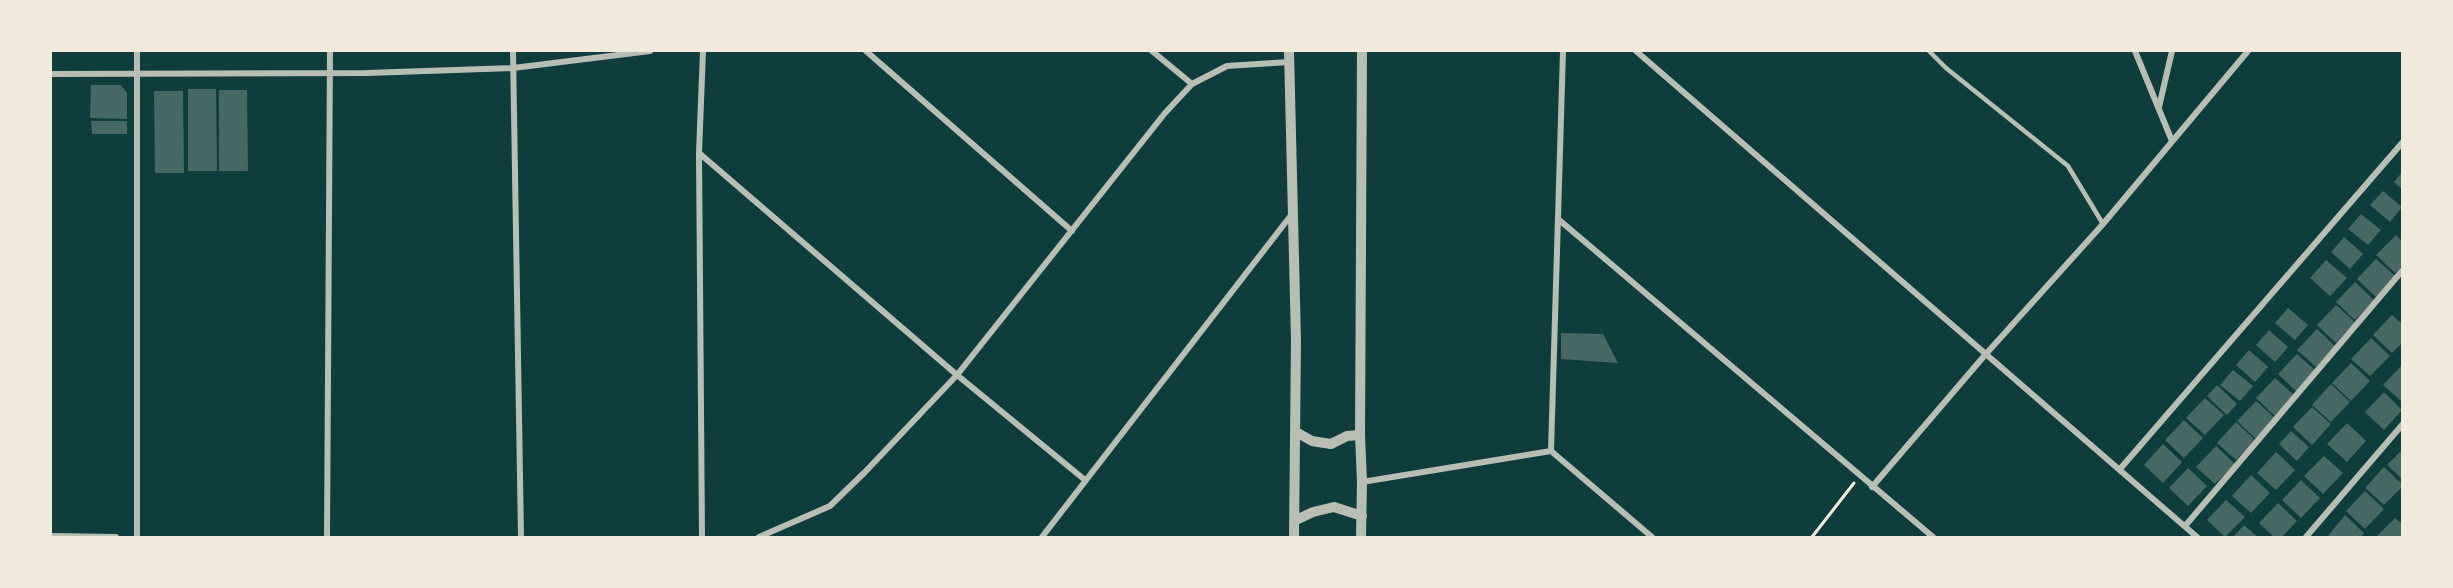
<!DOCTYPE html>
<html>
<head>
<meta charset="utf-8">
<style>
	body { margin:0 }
	#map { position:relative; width:2453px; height:588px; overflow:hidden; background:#0f3d3e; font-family:Lato,sans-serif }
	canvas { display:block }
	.frame { position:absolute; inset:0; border:52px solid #f1e9da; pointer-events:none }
</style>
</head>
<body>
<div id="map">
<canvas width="2453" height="588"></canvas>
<div class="frame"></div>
</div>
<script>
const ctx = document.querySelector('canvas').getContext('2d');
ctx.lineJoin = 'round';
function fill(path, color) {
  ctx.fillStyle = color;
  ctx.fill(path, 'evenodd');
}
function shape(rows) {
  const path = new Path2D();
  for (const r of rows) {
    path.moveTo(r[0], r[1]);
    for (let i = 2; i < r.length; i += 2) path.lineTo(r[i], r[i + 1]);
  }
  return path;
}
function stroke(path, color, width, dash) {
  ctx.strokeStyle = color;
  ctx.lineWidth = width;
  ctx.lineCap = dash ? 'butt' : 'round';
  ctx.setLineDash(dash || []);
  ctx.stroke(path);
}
const building = shape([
	[91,85,121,85,127,93,127,119,90,118],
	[188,89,216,89,217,171,188,171],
	[219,90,247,90,248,171,219,171],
	[154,91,183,91,184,173,155,173],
	[91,121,127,121,127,134,92,134],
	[2402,172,2402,189,2394,182],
	[2383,191,2402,207,2390,222,2370,205],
	[2361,214,2381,230,2368,245,2348,229],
	[2396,235,2402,241,2402,266,2395,273,2376,255],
	[2344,237,2363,254,2350,269,2331,252],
	[2376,259,2395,276,2376,297,2357,279],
	[2326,260,2347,278,2330,296,2310,278],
	[2355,282,2374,300,2355,320,2336,302],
	[2336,305,2355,322,2336,343,2317,325],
	[2288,308,2308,325,2295,340,2275,323],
	[2392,315,2402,324,2402,343,2392,353,2373,335],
	[2317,329,2336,347,2316,367,2297,350],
	[2269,330,2288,347,2275,362,2256,345],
	[1561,333,1603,334,1618,363,1561,359],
	[2371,338,2390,356,2370,376,2351,359],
	[2249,350,2268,367,2255,382,2236,365],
	[2297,354,2316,371,2297,392,2278,374],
	[2351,363,2370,381,2351,401,2332,383],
	[2402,365,2402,402,2383,385],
	[2233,370,2253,386,2240,401,2220,385],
	[2275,378,2294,395,2275,416,2256,398],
	[2331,384,2350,402,2331,422,2312,405],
	[2217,385,2237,404,2227,415,2207,396],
	[2384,392,2402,410,2384,430,2365,412],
	[2205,398,2224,415,2205,435,2186,418],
	[2256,401,2275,418,2256,439,2237,421],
	[2312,407,2331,424,2312,445,2293,427],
	[2184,420,2203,438,2184,458,2165,440],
	[2236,422,2255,440,2236,460,2217,443],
	[2347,423,2366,441,2347,462,2327,444],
	[2291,431,2309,447,2297,461,2279,444],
	[2163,444,2182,462,2163,483,2144,465],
	[2216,446,2235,464,2215,484,2196,467],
	[2402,450,2402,479,2387,465],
	[2276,452,2295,470,2276,490,2257,473],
	[2324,456,2343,473,2323,494,2304,476],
	[2384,467,2402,484,2402,487,2384,505,2365,488],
	[2188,468,2207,486,2188,506,2169,488],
	[2251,475,2270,493,2251,513,2232,496],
	[2301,480,2320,498,2301,518,2282,500],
	[2365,491,2384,509,2365,529,2346,511],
	[2226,500,2245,517,2225,537,2207,520],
	[2278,503,2297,521,2282,537,2274,537,2259,523],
	[2345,515,2364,533,2361,537,2327,537],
	[2395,518,2402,524,2402,537,2376,537],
	[2244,525,2258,537,2233,537]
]);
const path = shape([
	[1812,537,1854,483]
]);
const service = shape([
	[1929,51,1946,68,2068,166,2103,224]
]);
const minor = shape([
	[513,51,521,537],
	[866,51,1072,231],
	[1152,51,1192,84],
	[1636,51,2197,537],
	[2135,51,2172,141],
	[51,74,367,73,513,68,650,51],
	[2159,107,2172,51],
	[699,153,957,375,1085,480],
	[1558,219,1933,537],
	[1551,451,1563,51],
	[2120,469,2402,143],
	[1362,482,1551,451,1652,537],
	[1872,487,1985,355,2103,224,2248,51],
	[2185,526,2402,271],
	[51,536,116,537],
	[137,537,137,51],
	[327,537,330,51],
	[702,537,699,153,703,51],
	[759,537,830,506,865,472,957,375,1165,113,1192,84,1227,66,1289,62],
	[1042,537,1292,214],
	[2306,537,2402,425]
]);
const tertiary = shape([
	[1289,51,1296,341,1294,537],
	[1296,432,1312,441,1331,444,1347,436,1360,435],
	[1296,520,1313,512,1334,507,1362,516],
	[1361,537,1362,482,1360,435,1362,51]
]);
fill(building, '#486865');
stroke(path, '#f1e9da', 3);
stroke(service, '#b8beb3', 4.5);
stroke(minor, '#b8beb3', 6);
stroke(tertiary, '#b8beb3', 10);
</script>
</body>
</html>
